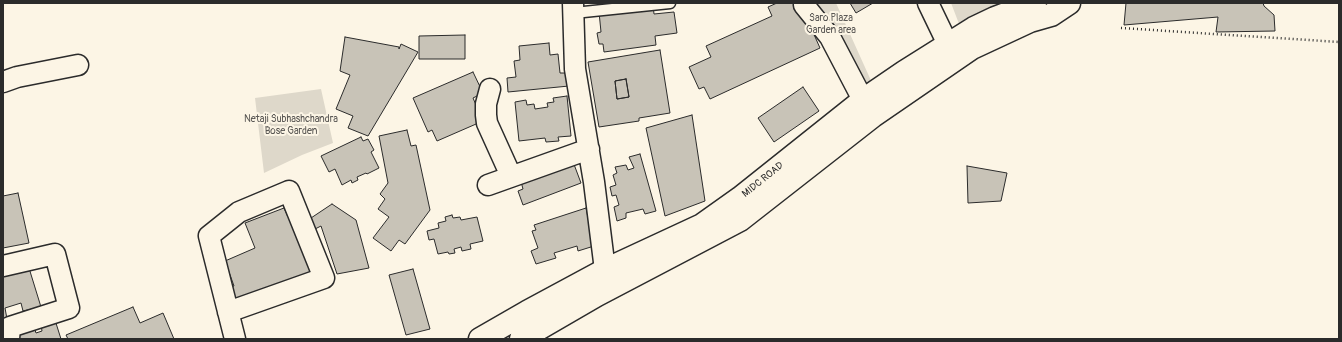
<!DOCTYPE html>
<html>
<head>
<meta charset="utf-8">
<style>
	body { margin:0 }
	#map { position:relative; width:1342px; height:342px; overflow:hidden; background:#fcf5e5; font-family:Pangolin,sans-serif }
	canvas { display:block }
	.frame { position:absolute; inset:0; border:4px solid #2b2b2b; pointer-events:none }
</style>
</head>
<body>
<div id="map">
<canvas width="1342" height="342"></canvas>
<div class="frame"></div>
</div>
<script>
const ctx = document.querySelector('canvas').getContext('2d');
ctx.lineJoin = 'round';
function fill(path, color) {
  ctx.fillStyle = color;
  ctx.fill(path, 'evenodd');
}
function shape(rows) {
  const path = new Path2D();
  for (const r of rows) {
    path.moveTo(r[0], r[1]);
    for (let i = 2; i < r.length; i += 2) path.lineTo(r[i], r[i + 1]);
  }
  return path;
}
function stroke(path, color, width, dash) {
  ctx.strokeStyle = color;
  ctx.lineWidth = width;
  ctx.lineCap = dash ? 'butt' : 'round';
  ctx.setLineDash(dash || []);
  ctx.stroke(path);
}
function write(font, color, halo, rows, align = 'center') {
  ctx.font = font + ' Pangolin,sans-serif';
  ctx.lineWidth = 4;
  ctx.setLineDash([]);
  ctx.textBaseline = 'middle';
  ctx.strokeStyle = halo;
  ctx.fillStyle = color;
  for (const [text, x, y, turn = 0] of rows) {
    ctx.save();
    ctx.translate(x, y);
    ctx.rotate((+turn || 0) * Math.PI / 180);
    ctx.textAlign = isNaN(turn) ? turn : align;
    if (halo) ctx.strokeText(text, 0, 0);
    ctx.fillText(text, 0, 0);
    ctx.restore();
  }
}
const green = shape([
	[810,3,836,3,873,85,853,98],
	[951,3,1006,3,961,29],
	[321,89,333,143,302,155,264,173,255,98]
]);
const building = shape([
	[777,3,800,3,820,48,710,99,704,87,699,89,689,67,711,57,706,46,772,16,768,7,777,3],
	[850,3,873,3,856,13,850,3],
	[1126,3,1263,3,1264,6,1274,15,1275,31,1216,32,1218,17,1124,25,1126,3],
	[653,5,654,14,674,12,677,33,655,36,656,45,604,52,603,44,599,44,597,33,601,32,599,12,653,5],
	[465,35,465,59,419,59,419,36,465,35],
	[345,37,399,47,399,49,401,44,418,52,368,136,348,128,353,116,336,109,350,75,340,71,345,37],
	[549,43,550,55,558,54,560,73,568,73,569,86,508,92,507,78,516,77,514,61,520,60,519,46,549,43],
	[660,50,670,113,639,118,639,121,599,127,588,62,660,50],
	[626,79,629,97,617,99,615,81,626,79],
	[473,72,483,93,473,98,483,121,437,141,432,130,428,132,413,98,473,72],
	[626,79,629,97,617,99,615,81,626,79],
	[803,87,819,111,774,142,758,118,803,87],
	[567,96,571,136,558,137,559,141,546,142,545,138,519,141,515,102,526,100,527,105,534,104,535,109,548,107,547,103,554,102,553,98,567,96],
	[692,115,705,201,665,216,646,128,692,115],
	[407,130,411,146,416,145,430,210,405,244,399,240,391,251,373,238,389,217,378,209,385,199,380,194,388,183,379,136,407,130],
	[361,137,363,141,368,139,374,150,371,152,379,168,367,174,366,173,357,177,358,180,352,183,351,180,342,185,335,169,329,172,321,156,361,137],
	[640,154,656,211,645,214,643,209,626,213,626,218,617,221,614,207,619,205,616,195,612,196,610,187,616,185,613,175,617,173,615,167,626,165,628,170,634,168,629,157,640,154],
	[572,159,581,183,523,205,518,191,523,189,520,178,572,159],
	[967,166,1007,173,1001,201,968,203,967,166],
	[18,193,29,243,3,248,3,196,18,193],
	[332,204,356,220,369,268,337,274,321,226,315,229,311,218,332,204],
	[284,208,288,217,291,216,315,276,236,307,228,288,234,286,225,261,255,248,245,223,284,208],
	[586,208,594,246,578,251,577,246,554,253,556,258,536,264,531,251,538,248,532,231,536,230,534,225,586,208],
	[452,215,453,218,460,217,461,220,477,217,483,241,470,244,471,249,462,251,461,247,454,249,455,253,449,254,448,252,438,254,434,239,429,240,427,231,439,228,438,223,446,221,445,217,452,215],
	[29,268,41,307,23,311,21,303,5,308,7,319,3,320,3,277,29,268],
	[413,269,430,329,406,335,389,275,413,269],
	[133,307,140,323,163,313,174,339,68,339,66,335,133,307],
	[55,320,61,339,18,339,16,333,34,327,36,333,42,331,41,325,55,320]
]);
const path = shape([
	[1121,28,1339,42]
]);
const service = shape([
	[574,13,670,3]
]);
const minor = shape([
	[573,3,575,69,594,182,605,270,611,283],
	[928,3,955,59],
	[804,5,830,37,863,100,871,113],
	[3,82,17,77,78,65],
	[490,89,486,104,486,115,487,123,511,176],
	[488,185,589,149],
	[3,266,55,254,69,308,10,327,9,339],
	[228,312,324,278,289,191,239,212,209,236,235,339]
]);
const tertiary = shape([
	[480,339,527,312,605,270,702,225,740,198,863,100,904,72,974,28,995,18,1035,3],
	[521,339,597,295,740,220,873,116,972,48,1030,21,1051,15,1069,3]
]);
const parkNames = [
	["Saro Plaza",831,18],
	["Garden area",831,30],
	["Netaji Subhashchandra",291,119],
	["Bose Garden",291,131]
];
const streetNames = [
	["MIDC ROAD",763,180,-39]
];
fill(green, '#ded8ca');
fill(building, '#c8c3b7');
stroke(building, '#2b2b2b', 1);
stroke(service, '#2b2b2b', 13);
stroke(minor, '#2b2b2b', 23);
stroke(tertiary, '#2b2b2b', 25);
stroke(path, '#2b2b2b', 2.5, [1, 3]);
stroke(service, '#fcf5e5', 10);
stroke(minor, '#fcf5e5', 20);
stroke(tertiary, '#fcf5e5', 22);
write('10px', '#585653', '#fcf5e5', parkNames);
write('10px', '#2b2b2b', '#fcf5e5', streetNames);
</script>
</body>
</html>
